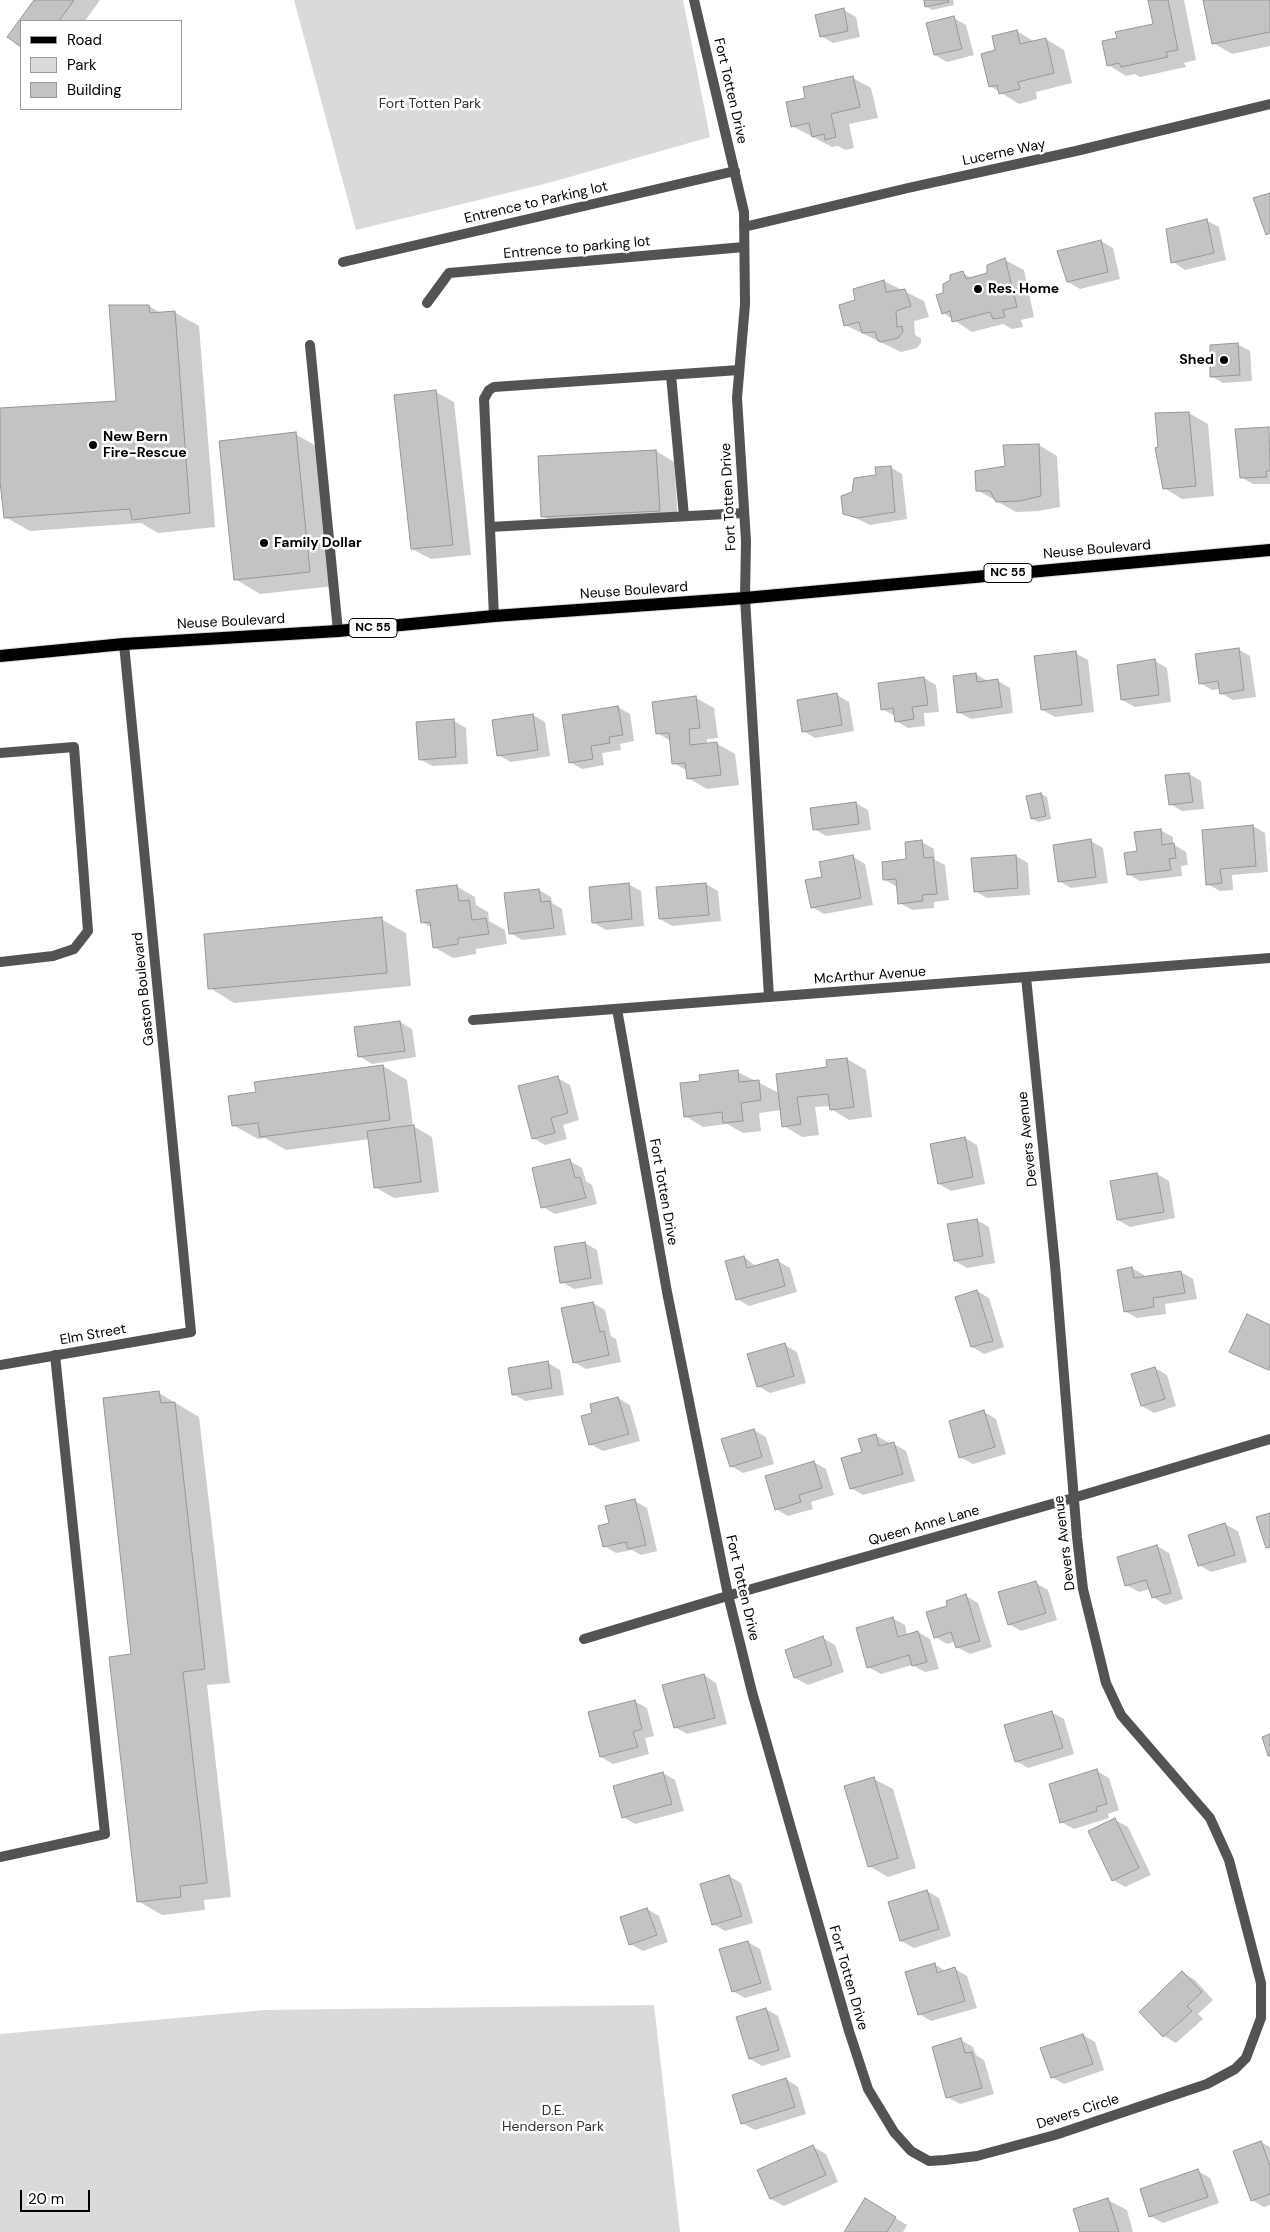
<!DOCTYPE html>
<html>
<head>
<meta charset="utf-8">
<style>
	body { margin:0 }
	#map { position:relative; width:1270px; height:2232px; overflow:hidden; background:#fff; font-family:"DM Sans",sans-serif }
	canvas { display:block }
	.legend { position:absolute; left:20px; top:20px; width:162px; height:90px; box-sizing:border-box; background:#fff; border:1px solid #999; margin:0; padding:6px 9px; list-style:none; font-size:15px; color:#000 }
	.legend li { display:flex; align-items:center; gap:10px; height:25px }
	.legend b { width:25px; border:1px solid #999 }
	.scale { position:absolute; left:20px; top:2190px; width:70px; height:22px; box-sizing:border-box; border:2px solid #000; border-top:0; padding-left:6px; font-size:15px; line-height:18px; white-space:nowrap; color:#000; -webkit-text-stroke:4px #fff; paint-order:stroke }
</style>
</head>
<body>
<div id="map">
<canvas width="1270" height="2232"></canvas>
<ul class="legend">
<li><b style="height:6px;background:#000"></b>Road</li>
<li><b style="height:14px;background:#dadada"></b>Park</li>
<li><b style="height:14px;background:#c3c3c3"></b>Building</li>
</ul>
<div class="scale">20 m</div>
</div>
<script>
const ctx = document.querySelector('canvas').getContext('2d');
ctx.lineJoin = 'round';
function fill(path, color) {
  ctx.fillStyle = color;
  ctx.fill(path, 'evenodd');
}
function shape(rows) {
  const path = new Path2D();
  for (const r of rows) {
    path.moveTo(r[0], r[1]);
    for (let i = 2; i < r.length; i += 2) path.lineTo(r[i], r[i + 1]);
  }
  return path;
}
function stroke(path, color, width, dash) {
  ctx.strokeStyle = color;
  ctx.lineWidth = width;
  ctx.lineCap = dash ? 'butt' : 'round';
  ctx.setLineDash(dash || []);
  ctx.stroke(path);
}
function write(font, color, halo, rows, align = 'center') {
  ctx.font = font + ' "DM Sans",sans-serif';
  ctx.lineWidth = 5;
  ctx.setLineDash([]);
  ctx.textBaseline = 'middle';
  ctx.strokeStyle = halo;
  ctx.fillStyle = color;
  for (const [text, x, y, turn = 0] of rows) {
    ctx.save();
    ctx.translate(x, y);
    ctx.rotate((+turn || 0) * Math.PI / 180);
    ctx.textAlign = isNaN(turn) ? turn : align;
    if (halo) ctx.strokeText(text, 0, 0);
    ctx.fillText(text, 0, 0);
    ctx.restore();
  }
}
const green = shape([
	[294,0,683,0,710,137,552,182,356,230],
	[654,2005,680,2232,0,2232,0,2034,265,2010]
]);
const shadow = shape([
	[35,0,100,0,85,21,21,21,21,46,9,37],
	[925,0,953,0,954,5,932,10,926,6],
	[1149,0,1184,0,1196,60,1184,63,1186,67,1140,77,1135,74,1126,76,1108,65,1118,39,1154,25],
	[1204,0,1270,0,1270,46,1232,54,1213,43],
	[844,10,856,17,860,37,833,43,821,36],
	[954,18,966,25,974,55,947,62,935,55],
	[1017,31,1035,42,1046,39,1064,50,1072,83,1036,92,1037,99,1019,104,990,86,997,51],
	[853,78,871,88,878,118,849,124,854,148,845,150,838,146,832,147,792,126,807,99],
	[1206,220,1219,227,1226,260,1185,270,1173,262],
	[1101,241,1113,248,1120,279,1080,289,1068,282],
	[1005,260,1024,270,1034,317,1021,320,1023,327,1012,329,1003,324,972,332,943,313,945,294,963,273,973,279,988,274],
	[884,281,924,301,929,317,914,321,915,335,921,338,921,343,917,348,901,352,845,325],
	[149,306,161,313,174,312,199,326,215,527,158,533,141,523,30,531,5,517,0,470,0,410,118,402],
	[1237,344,1250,351,1252,381,1223,383,1211,376],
	[436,392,454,402,471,555,431,559,412,549],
	[1189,413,1208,424,1214,496,1182,499,1164,488,1159,448],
	[1269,429,1270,484,1253,484,1241,477],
	[295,434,320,448,334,586,260,594,235,579],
	[1039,445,1057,456,1060,507,1039,511,1016,512,977,490],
	[656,451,674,462,678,521,561,527,542,516],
	[890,467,902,474,907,519,870,525,845,513,853,493],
	[1238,649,1250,656,1256,697,1233,700,1221,693,1221,689,1212,690,1200,683],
	[1075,653,1088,660,1094,712,1055,717,1042,710],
	[1155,661,1167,668,1171,702,1135,707,1122,700],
	[976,674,989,682,998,681,1010,688,1013,713,971,719,958,712],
	[924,678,936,685,939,712,924,713,925,726,908,728,896,721,895,716,882,709],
	[837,695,849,702,854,731,815,738,803,731],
	[696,698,714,708,718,738,707,739,707,744,716,743,735,754,739,785,707,789,688,778,688,771,673,763,671,741,657,733],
	[618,707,630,714,634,741,620,744,621,750,602,753,604,765,582,769,570,762],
	[533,715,545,722,550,756,511,762,498,755],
	[454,721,466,728,468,764,432,766,420,759],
	[1189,774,1201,781,1204,809,1182,811,1170,804],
	[1041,794,1047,797,1051,819,1038,822,1032,818,1028,797],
	[856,803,868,810,871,830,826,836,814,829],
	[1253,826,1265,833,1268,872,1232,875,1233,890,1220,891,1207,884],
	[1160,830,1173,837,1173,844,1186,852,1188,865,1181,866,1182,876,1140,881,1128,874,1138,853],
	[1091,841,1103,848,1108,883,1071,888,1059,881],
	[922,842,934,849,935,860,945,865,949,900,934,902,934,908,912,910,900,903,897,887,885,880,908,860],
	[852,856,865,864,873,905,824,914,812,907,823,878],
	[1016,856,1028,863,1030,895,987,898,975,891],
	[628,884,641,891,644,926,606,930,594,923],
	[706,884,718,891,721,921,672,926,660,919],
	[456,886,475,897,476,905,488,912,489,921,505,930,507,944,476,949,476,954,453,958,434,947,432,928,422,922],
	[539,890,551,897,552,903,562,909,566,935,522,940,510,933],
	[381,919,406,933,411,986,234,1003,210,988],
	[400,1022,412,1029,416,1057,372,1064,359,1056,356,1028],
	[847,1059,866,1070,872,1117,849,1120,831,1109,831,1106,815,1107,819,1135,802,1137,784,1126,782,1110,759,1113,761,1131,743,1133,727,1124,703,1127,685,1116,701,1082,738,1072,779,1093,828,1068,827,1061],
	[383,1066,407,1080,413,1126,432,1137,439,1192,394,1198,375,1187,370,1139,286,1150,265,1138,258,1139,233,1125],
	[558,1078,570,1085,579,1120,563,1125,567,1139,545,1145,533,1138],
	[965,1138,977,1145,985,1184,951,1191,939,1184],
	[570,1161,582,1168,586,1181,592,1185,597,1204,555,1214,543,1207],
	[1157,1174,1169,1181,1175,1218,1130,1227,1118,1220],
	[977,1220,989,1227,995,1263,967,1268,955,1261],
	[585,1243,597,1250,603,1284,574,1289,562,1282],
	[744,1257,757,1267,778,1261,790,1268,797,1292,749,1306,737,1299],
	[1132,1268,1144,1275,1144,1278,1181,1272,1193,1279,1197,1299,1165,1304,1166,1314,1137,1318,1125,1311],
	[977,1291,989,1298,1004,1347,984,1354,972,1347],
	[593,1303,605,1310,611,1336,616,1339,621,1362,586,1369,574,1362,562,1309],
	[1270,1327,1270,1371,1230,1352],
	[785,1345,797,1352,806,1383,770,1393,758,1386],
	[548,1363,560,1370,564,1395,525,1401,513,1394],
	[1155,1368,1167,1375,1176,1406,1154,1413,1142,1406],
	[159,1393,199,1417,230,1683,207,1685,231,1897,204,1900,205,1910,162,1915,138,1901,132,1655],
	[618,1398,630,1405,640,1441,603,1451,590,1444,594,1413],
	[984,1412,996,1419,1006,1454,973,1464,960,1457],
	[754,1430,766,1437,774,1464,743,1473,731,1466],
	[875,1435,888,1442,888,1445,894,1444,906,1451,915,1481,863,1495,851,1488,863,1453],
	[814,1462,826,1469,834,1495,811,1502,813,1509,788,1516,776,1509],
	[635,1501,647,1508,657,1551,641,1555,632,1550,616,1553,604,1546,611,1524],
	[1225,1524,1238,1531,1247,1562,1211,1572,1199,1565],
	[1157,1546,1169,1553,1183,1599,1165,1605,1153,1597,1150,1589,1139,1592,1126,1585],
	[1036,1583,1048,1590,1057,1620,1021,1631,1009,1624],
	[966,1596,978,1603,992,1647,970,1654,957,1647,956,1641,947,1644,935,1637,949,1607],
	[892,1618,905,1625,907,1635,918,1632,930,1639,939,1669,925,1672,912,1665,881,1674,868,1667],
	[823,1638,835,1645,844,1672,808,1685,795,1678],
	[704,1675,716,1683,727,1724,687,1734,675,1727],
	[634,1701,647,1708,654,1736,645,1738,649,1754,613,1764,601,1757],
	[1051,1712,1064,1719,1074,1754,1028,1768,1016,1761],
	[1097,1771,1109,1778,1119,1810,1108,1814,1109,1818,1074,1829,1061,1822],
	[663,1773,675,1780,684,1811,635,1824,623,1817],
	[874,1779,893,1789,916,1868,888,1877,869,1866],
	[1115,1820,1128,1827,1151,1875,1125,1887,1113,1880],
	[729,1876,741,1883,753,1923,725,1931,713,1924],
	[927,1891,939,1898,951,1936,914,1948,901,1941],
	[647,1909,659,1916,668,1942,643,1951,630,1944],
	[748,1942,760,1949,772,1990,745,1998,733,1991],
	[934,1964,946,1971,955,1969,967,1976,977,2008,931,2021,919,2014],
	[1183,1973,1195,1980,1213,2000,1198,2014,1203,2019,1176,2043,1164,2036,1141,2012],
	[766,2009,778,2016,791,2057,762,2066,750,2059],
	[1083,2035,1095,2042,1104,2070,1064,2084,1052,2077],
	[961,2040,973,2047,976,2055,984,2060,994,2094,960,2104,947,2097],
	[786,2079,798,2087,806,2114,755,2130,742,2123],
	[1261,2142,1270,2147,1270,2205,1264,2207,1252,2200],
	[813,2147,826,2154,838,2182,784,2206,771,2199,759,2170],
	[1198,2171,1210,2178,1219,2203,1163,2223,1150,2216],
	[865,2200,907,2225,903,2232,846,2232],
	[1108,2200,1127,2210,1133,2232,1082,2232]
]);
const building = shape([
	[34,0,74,0,59,21,21,21,21,47,7,37,34,0],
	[924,0,948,0,949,2,925,7,924,0],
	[1148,0,1168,0,1178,50,1166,52,1168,57,1121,67,1119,63,1107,66,1102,41,1117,38,1115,32,1153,24,1148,0],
	[1203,0,1270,0,1270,32,1212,44,1203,0],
	[844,8,848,31,820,37,815,15,844,8],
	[954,16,962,49,934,55,926,23,954,16],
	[1017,30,1020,44,1046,38,1054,73,1018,82,1020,89,999,94,997,85,989,87,981,54,995,50,992,36,1017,30],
	[853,76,860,107,831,114,836,137,825,140,824,134,812,137,809,123,791,127,786,102,805,98,803,87,853,76],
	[1270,193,1270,233,1266,235,1253,198,1270,193],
	[1207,219,1214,253,1171,263,1166,229,1207,219],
	[1101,240,1108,272,1067,282,1057,251,1101,240],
	[1005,258,1017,307,1003,310,1005,317,993,319,990,312,952,322,950,311,942,314,936,295,943,293,943,284,950,280,950,275,963,271,966,279,987,273,987,265,1005,258],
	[884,280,886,292,905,289,911,306,896,311,897,327,902,326,903,332,898,338,881,342,878,341,875,332,862,333,859,322,844,326,839,305,855,300,853,289,884,280],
	[109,305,149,305,150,313,175,311,190,513,132,520,130,509,4,518,0,481,0,408,116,401,109,305],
	[1238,343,1240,375,1210,377,1210,345,1238,343],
	[436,390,453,545,411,549,394,395,436,390],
	[1189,412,1196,486,1163,489,1155,448,1158,447,1155,413,1189,412],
	[1269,427,1270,471,1266,471,1267,477,1240,478,1235,429,1269,427],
	[296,432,310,572,234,580,219,441,296,432],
	[1039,444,1041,496,1020,501,996,502,990,491,976,491,975,471,1005,466,1003,445,1039,444],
	[656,450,660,511,541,517,538,456,656,450],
	[891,466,895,512,857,518,843,514,841,496,852,492,854,478,876,475,875,467,891,466],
	[1239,648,1244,690,1220,694,1218,681,1199,684,1195,654,1239,648],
	[1076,651,1082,705,1041,710,1034,656,1076,651],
	[1155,659,1159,695,1121,700,1117,665,1155,659],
	[976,673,977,682,998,679,1002,707,957,713,953,676,976,673],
	[924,677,928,705,912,707,914,719,895,722,893,708,881,710,878,683,924,677],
	[837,693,842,725,802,732,797,700,837,693],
	[696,696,700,728,689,729,690,745,717,742,721,775,687,779,685,763,672,764,669,733,656,734,652,702,696,696],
	[618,706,623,735,609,737,610,743,591,746,593,759,569,763,562,715,618,706],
	[533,714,538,750,497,756,492,720,533,714],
	[454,719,456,757,419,760,416,722,454,719],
	[1189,773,1193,802,1169,805,1165,775,1189,773],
	[1041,793,1046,816,1031,819,1026,796,1041,793],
	[856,802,859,824,813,830,810,808,856,802],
	[1253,825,1256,866,1220,869,1222,883,1206,885,1202,830,1253,825],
	[1161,829,1162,845,1174,843,1176,858,1169,859,1171,870,1127,875,1124,853,1137,851,1134,832,1161,829],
	[1091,839,1096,877,1058,882,1053,845,1091,839],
	[922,840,924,858,933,857,937,894,922,895,923,901,898,904,896,879,883,880,882,862,906,859,905,842,922,840],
	[853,855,861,898,811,908,805,880,822,877,819,862,853,855],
	[1016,855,1018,888,974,892,971,858,1016,855],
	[629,883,632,919,592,923,589,887,629,883],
	[706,883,709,915,659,919,656,887,706,883],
	[457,885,459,901,469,900,472,920,486,918,489,934,458,938,458,944,433,948,430,922,421,923,416,890,457,885],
	[539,889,541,902,550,901,554,928,509,934,504,893,539,889],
	[382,917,387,973,208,989,204,934,382,917],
	[400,1021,405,1051,358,1057,354,1027,400,1021],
	[847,1058,854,1107,830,1110,828,1094,797,1097,801,1124,782,1127,776,1074,827,1067,826,1060,847,1058],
	[383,1065,390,1120,260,1137,258,1123,232,1126,228,1096,256,1092,254,1082,383,1065],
	[738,1070,739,1082,759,1080,761,1100,741,1103,743,1121,723,1123,722,1112,684,1117,680,1083,700,1081,699,1075,738,1070],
	[558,1076,568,1113,551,1118,555,1133,532,1139,518,1086,558,1076],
	[414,1125,421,1182,374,1188,367,1131,414,1125],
	[965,1137,973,1177,938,1184,930,1144,965,1137],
	[570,1159,575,1178,580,1177,586,1198,541,1208,532,1168,570,1159],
	[1157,1173,1164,1212,1117,1220,1110,1181,1157,1173],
	[977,1219,983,1256,954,1261,947,1224,977,1219],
	[585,1242,591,1278,560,1283,554,1247,585,1242],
	[744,1256,747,1268,778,1259,785,1286,736,1300,725,1261,744,1256],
	[1132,1267,1134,1278,1181,1271,1185,1293,1153,1298,1154,1307,1124,1312,1117,1270,1132,1267],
	[977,1290,993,1341,971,1347,955,1297,977,1290],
	[593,1302,600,1332,604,1331,609,1355,573,1363,561,1308,593,1302],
	[1247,1314,1270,1325,1270,1366,1268,1370,1229,1352,1247,1314],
	[785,1343,794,1376,757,1387,747,1354,785,1343],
	[548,1361,552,1388,512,1395,508,1368,548,1361],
	[1155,1367,1165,1399,1141,1406,1131,1374,1155,1367],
	[159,1391,161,1403,175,1402,205,1669,183,1672,207,1883,180,1886,181,1897,137,1902,109,1657,131,1654,103,1398,159,1391],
	[618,1397,629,1434,589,1445,581,1416,592,1413,590,1404,618,1397],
	[984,1410,995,1447,959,1458,949,1421,984,1410],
	[754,1429,762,1457,730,1467,721,1439,754,1429],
	[876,1434,879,1446,894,1442,903,1474,850,1489,841,1458,862,1452,858,1439,876,1434],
	[814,1461,822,1488,799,1495,801,1502,775,1510,765,1476,814,1461],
	[635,1499,646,1545,628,1549,626,1542,603,1547,598,1526,609,1523,605,1506,635,1499],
	[1270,1513,1270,1547,1266,1548,1256,1517,1270,1513],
	[1225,1523,1235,1555,1198,1566,1188,1535,1225,1523],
	[1157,1545,1171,1593,1152,1598,1146,1580,1125,1586,1117,1557,1157,1545],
	[1036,1581,1046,1613,1008,1625,998,1592,1036,1581],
	[966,1594,980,1641,956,1648,951,1632,934,1638,926,1612,947,1606,946,1601,966,1594],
	[893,1617,898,1637,918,1631,927,1662,912,1666,909,1655,867,1668,856,1628,893,1617],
	[823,1636,832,1665,794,1678,785,1650,823,1636],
	[704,1674,715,1718,674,1728,662,1685,704,1674],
	[635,1700,642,1729,633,1732,638,1747,600,1757,588,1712,635,1700],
	[1052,1711,1063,1748,1015,1762,1004,1725,1052,1711],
	[1270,1734,1270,1756,1268,1756,1262,1737,1270,1734],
	[1097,1769,1107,1804,1096,1807,1097,1811,1060,1823,1049,1784,1097,1769],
	[663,1772,672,1804,622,1818,613,1786,663,1772],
	[874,1777,898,1858,868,1867,844,1786,874,1777],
	[1115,1818,1139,1868,1112,1881,1088,1831,1115,1818],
	[729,1875,742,1916,712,1925,700,1884,729,1875],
	[927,1890,939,1929,900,1941,888,1902,927,1890],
	[647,1908,657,1935,629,1945,620,1917,647,1908],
	[748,1941,761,1983,732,1992,719,1949,748,1941],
	[935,1963,937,1973,955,1967,965,2001,918,2015,905,1972,935,1963],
	[1182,1971,1202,1992,1187,2006,1192,2011,1163,2037,1139,2012,1182,1971],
	[766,2008,779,2050,749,2059,736,2017,766,2008],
	[1083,2034,1093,2064,1051,2078,1040,2048,1083,2034],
	[961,2038,965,2053,972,2052,982,2088,946,2098,932,2047,961,2038],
	[786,2078,795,2107,741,2124,732,2095,786,2078],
	[1261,2141,1270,2166,1270,2194,1251,2201,1233,2151,1261,2141],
	[813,2145,826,2175,770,2199,757,2170,813,2145],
	[1198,2169,1208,2197,1149,2217,1140,2189,1198,2169],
	[865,2198,896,2217,887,2232,844,2232,865,2198],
	[1108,2198,1119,2232,1080,2232,1073,2209,1108,2198]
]);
const service = shape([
	[310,345,338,631],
	[671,375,684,516],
	[490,527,744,513],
	[494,616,484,399,489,390,494,387,739,370],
	[0,753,74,747,88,931,74,949,53,956,0,962],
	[0,1857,105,1834,55,1355]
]);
const minor = shape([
	[694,0,744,212,745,304,737,398,746,541,745,598,769,997],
	[744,227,908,188,1076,151,1270,104],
	[343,262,735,171],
	[427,303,449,273,744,247],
	[617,1009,667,1292,728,1595,752,1692,849,2031,868,2089,894,2132,911,2151,929,2161,945,2160,977,2156,1055,2135,1207,2084,1235,2069,1246,2058,1261,2018,1261,1983,1229,1860,1210,1818,1121,1715,1106,1683,1083,1589,1077,1537,1055,1265,1026,977],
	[473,1020,1270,958],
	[0,1365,191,1332,124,644],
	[584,1639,734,1594,1073,1498,1270,1439]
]);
const primary = shape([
	[0,656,124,644,338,631,494,616,745,598,1270,550]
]);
const markers = [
	[978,289,5,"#000"],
	[1224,360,5,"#000"],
	[93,445,5,"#000"],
	[264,543,5,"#000"]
];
const shields = [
	[1008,573,48],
	[373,628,48]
];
const shieldNames = [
	["NC 55",1008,573],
	["NC 55",373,628]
];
const streetNames = [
	["Fort Totten Drive",730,91,77],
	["Lucerne Way",1004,153,-12],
	["Entrence to Parking lot",536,203,-13],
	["Entrence to parking lot",577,248,-5],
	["Fort Totten Drive",729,497,-93],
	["Neuse Boulevard",1097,550,-5],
	["Neuse Boulevard",634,591,-4],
	["Neuse Boulevard",231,622,-3],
	["McArthur Avenue",870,976,-4],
	["Gaston Boulevard",144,989,-96],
	["Devers Avenue",1028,1139,-96],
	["Fort Totten Drive",663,1192,80],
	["Elm Street",93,1335,-10],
	["Queen Anne Lane",924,1526,-16],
	["Devers Avenue",1065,1543,-97],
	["Fort Totten Drive",742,1588,77],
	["Fort Totten Drive",848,1978,74],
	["Devers Circle",1078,2112,-18]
];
const parkNames = [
	["Fort Totten Park",430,104],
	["D.E.",553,2111],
	["Henderson Park",553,2127]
];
const poiNames = [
	["Res. Home",988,289],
	["Shed",1214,360,"right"],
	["New Bern",103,437],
	["Fire-Rescue",103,453],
	["Family Dollar",274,543]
];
fill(green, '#dadada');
fill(shadow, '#0003');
fill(building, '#c3c3c3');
stroke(building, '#979797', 1);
stroke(primary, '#dbdbdb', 14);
stroke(service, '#535353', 10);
stroke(minor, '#535353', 10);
stroke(primary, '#000', 12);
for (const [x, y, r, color] of markers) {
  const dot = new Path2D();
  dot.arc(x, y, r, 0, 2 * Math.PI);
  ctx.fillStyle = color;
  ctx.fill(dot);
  stroke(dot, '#fff', 2);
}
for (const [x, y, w] of shields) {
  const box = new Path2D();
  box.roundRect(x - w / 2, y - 9.5, w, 19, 4);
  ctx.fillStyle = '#fff';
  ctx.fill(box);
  stroke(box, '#000', 1);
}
write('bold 12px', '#000', null, shieldNames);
write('14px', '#000', '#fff', streetNames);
write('14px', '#313131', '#fff', parkNames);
write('bold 14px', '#000', '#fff', poiNames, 'left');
</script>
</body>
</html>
